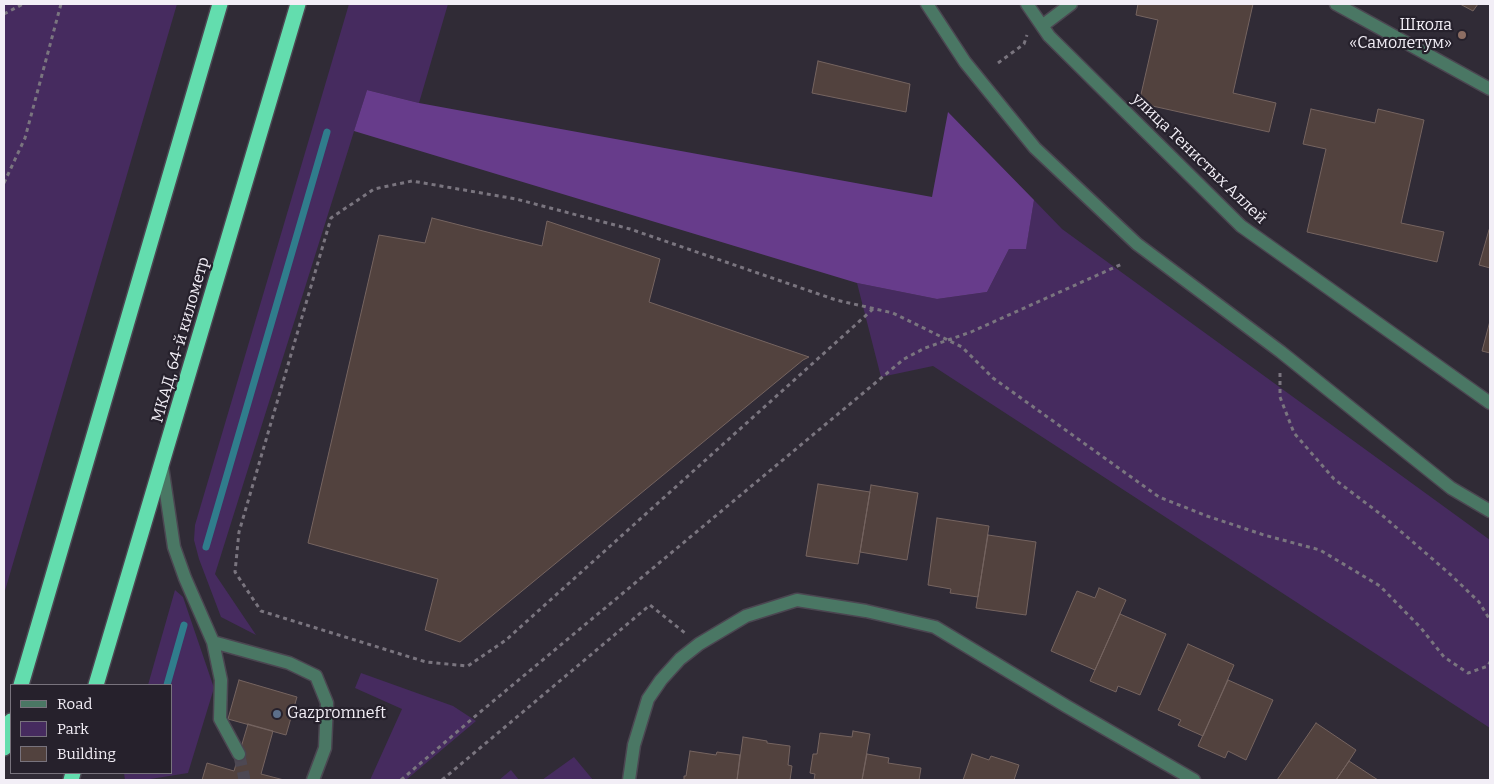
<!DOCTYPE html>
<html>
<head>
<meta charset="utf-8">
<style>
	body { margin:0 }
	#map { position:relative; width:1494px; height:784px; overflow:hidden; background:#302b36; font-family:Bitter,serif }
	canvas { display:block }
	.frame { position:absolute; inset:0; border:5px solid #f2eef6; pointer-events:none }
	.legend { position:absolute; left:10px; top:684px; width:162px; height:90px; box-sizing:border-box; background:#26212c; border:1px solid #78737d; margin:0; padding:6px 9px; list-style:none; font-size:15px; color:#f2eef6 }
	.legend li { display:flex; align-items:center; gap:10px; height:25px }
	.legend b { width:25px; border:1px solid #78737d }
</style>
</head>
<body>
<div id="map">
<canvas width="1494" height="784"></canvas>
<div class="frame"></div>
<ul class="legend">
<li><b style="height:6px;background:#4a7764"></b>Road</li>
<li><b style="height:14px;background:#462b5f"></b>Park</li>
<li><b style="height:14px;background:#52423e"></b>Building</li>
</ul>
</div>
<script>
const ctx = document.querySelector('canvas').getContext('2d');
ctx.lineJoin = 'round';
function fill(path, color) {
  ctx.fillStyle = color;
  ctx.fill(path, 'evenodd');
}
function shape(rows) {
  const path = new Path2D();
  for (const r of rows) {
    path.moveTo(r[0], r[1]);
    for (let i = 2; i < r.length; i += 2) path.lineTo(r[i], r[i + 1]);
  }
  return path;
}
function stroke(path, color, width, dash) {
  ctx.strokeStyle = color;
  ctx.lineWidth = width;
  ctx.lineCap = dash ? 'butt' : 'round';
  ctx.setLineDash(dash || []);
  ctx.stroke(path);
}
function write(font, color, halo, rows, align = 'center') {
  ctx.font = font + ' Bitter,serif';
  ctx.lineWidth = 4.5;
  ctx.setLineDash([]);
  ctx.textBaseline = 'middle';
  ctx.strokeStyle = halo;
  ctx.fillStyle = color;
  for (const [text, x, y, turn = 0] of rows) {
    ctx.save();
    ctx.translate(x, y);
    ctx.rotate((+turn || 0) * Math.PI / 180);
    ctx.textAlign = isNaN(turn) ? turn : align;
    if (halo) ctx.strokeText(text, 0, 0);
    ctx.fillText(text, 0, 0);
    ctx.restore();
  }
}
const green = shape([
	[4,4,177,4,4,594],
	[349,4,448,4,419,103,367,90,215,574,256,635,221,617,199,559,194,540,195,525],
	[1034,200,1062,229,1490,540,1490,728,933,366,881,377,857,283,937,299,987,292,1009,249,1026,248],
	[175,590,183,597,214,688,188,773,144,780,125,780,124,773,171,773,171,685,148,685],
	[361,673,453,706,476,721,406,780,370,780,402,709,355,688],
	[574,757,593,780,542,780],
	[511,770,519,780,499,780]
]);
const forest = shape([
	[367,90,419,103,932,197,948,112,1034,200,1026,249,1009,249,987,292,937,299,857,283,354,131]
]);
const stream = shape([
	[206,547,327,132],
	[167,685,184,625]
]);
const building = shape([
	[1138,4,1253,4,1233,93,1276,103,1269,132,1139,103,1158,20,1136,15,1138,4],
	[1460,4,1478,4,1473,11,1460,4],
	[818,61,910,84,906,112,812,93,818,61],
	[1311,109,1375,123,1378,109,1424,120,1401,223,1444,232,1437,262,1307,232,1326,149,1303,144,1311,109],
	[432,218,542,246,547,221,660,259,649,302,809,357,803,360,460,642,425,630,438,579,308,543,379,235,425,243,432,218],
	[1489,230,1490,230,1490,268,1479,265,1489,230],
	[1490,321,1490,353,1482,351,1490,321],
	[818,484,870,492,858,564,806,556,818,484],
	[871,485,918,493,907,560,860,552,871,485],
	[937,518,989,526,978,597,950,593,951,589,928,585,937,518],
	[988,535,1036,542,1026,615,976,608,988,535],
	[1099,588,1126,600,1095,670,1051,651,1077,591,1095,598,1099,588],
	[1120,614,1166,634,1140,695,1118,686,1116,692,1090,681,1120,614],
	[1188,644,1234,665,1203,736,1178,725,1181,720,1158,710,1188,644],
	[239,680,297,697,286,735,228,719,239,680],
	[1228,680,1273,700,1246,760,1228,751,1225,758,1198,746,1228,680],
	[1316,723,1356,750,1349,761,1336,780,1277,780,1316,723],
	[248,724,273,731,261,774,284,780,202,780,207,763,234,771,248,724],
	[853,731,870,734,862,780,814,780,815,774,810,773,813,754,817,754,820,733,852,737,853,731],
	[743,737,767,741,767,743,790,746,788,765,792,766,790,780,737,780,743,737],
	[690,751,716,755,717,752,740,755,737,780,684,780,684,776,686,776,690,751],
	[867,754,889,758,888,763,921,768,919,780,862,780,867,754],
	[972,754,989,760,991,756,1019,765,1014,780,963,780,972,754],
	[1349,761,1378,780,1336,780,1349,761]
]);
const minorTunnel = shape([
	[239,754,244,777,244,780]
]);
const path = shape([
	[4,14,23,4],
	[998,63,1024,44,1027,35],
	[4,183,25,138,61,4],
	[873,309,506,640,468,666,426,662,261,611,235,572,239,532,331,218,374,189,412,181,516,199,630,229,836,300,893,313,962,347,993,378,1159,497,1207,516,1264,535,1320,550,1380,586,1421,628,1444,657,1468,673,1488,666,1490,662],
	[1280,373,1280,397,1294,433,1334,479,1383,516,1451,575,1479,602,1490,620],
	[401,780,479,713,904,359,925,348,971,332,1122,264],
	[442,780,650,605,685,633]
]);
const minor = shape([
	[927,4,965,62,1035,148,1137,244,1281,352,1451,488,1490,511],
	[1027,4,1049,36,1241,226,1490,403],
	[1336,4,1490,89],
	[1042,26,1071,4],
	[162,466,174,547,185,578,213,642,221,680,220,719,239,754],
	[213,642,289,663,316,676,327,703,325,748,313,780],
	[629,780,634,745,648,699,661,680,680,659,699,644,746,616,797,600,866,611,935,627,1066,706,1194,780]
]);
const highway = shape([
	[21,685,220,4],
	[96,685,298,4],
	[4,748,11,721],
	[71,780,73,773]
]);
const markers = [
	[1462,35,5,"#8d6e63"],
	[277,714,5,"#5c6f8a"]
];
const poiNames = [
	["Школа",1452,26],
	["«Самолетум»",1452,44],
	["Gazpromneft",287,714,"left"]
];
const streetNames = [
	["улица Тенистых Аллей",1199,159,44],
	["МКАД, 64-й километр",181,340,-74]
];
fill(green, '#462b5f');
fill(forest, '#673c8b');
stroke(stream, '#307d8c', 7);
fill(building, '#52423e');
stroke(building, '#756460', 1);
stroke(minorTunnel, '#4d4853', 12, [12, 6]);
stroke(minor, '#4b4651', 15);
stroke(highway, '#4b4651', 18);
stroke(path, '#7a757f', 3, [4, 4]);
stroke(minor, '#4a7764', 12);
stroke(highway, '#63ddae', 15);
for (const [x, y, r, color] of markers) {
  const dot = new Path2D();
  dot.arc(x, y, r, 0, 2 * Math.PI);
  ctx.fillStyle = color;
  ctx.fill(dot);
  stroke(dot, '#26212c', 2);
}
write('16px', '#f2eef6', '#26212c', poiNames, 'right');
write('16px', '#f2eef6', '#26212c', streetNames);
</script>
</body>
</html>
